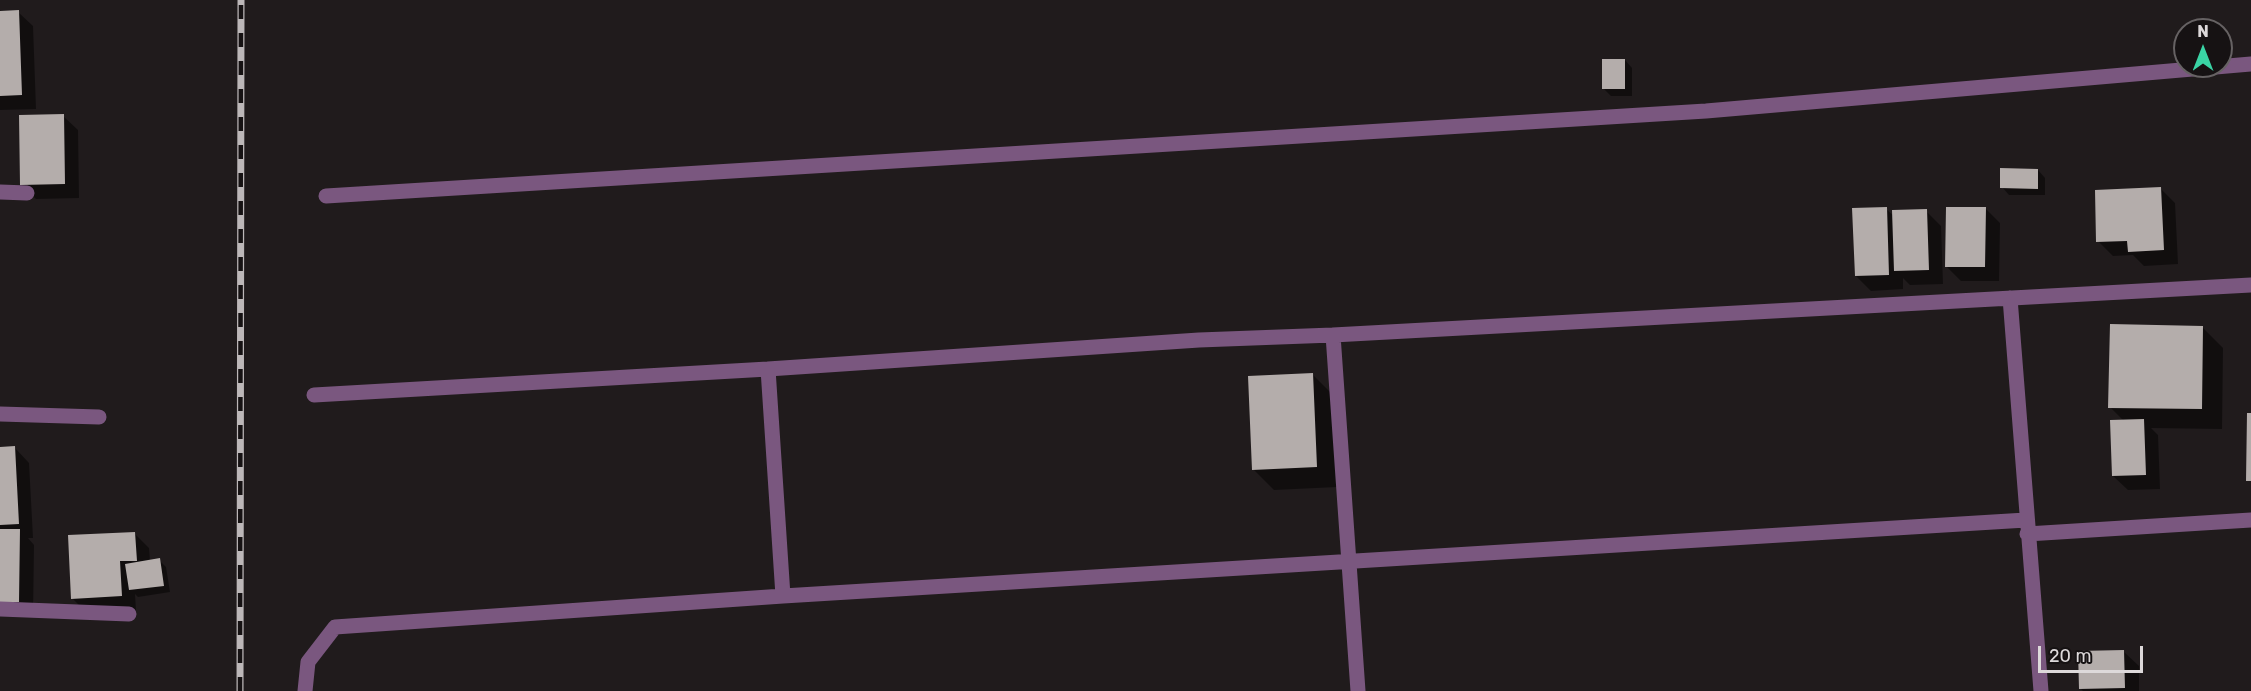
<!DOCTYPE html>
<html>
<head>
<meta charset="utf-8">
<style>
	body { margin:0 }
	#map { position:relative; width:2251px; height:691px; overflow:hidden; background:#201b1c; font-family:Rubik,sans-serif }
	canvas { display:block }
	.north { position:absolute; left:2173px; top:18px; width:60px; height:60px; box-sizing:border-box; background:#161213; border:2px solid #666263; border-radius:50%; rotate:0deg; font-size:16px; font-weight:700; line-height:24px; text-align:center; color:#ddd9da }
	.north::after { content:''; display:block; margin:auto; width:21px; height:27px; background:#3ad4a5; clip-path:polygon(50% 0,100% 100%,50% 72%,0 100%) }
	.scale { position:absolute; left:2038px; top:646px; width:105px; height:27px; box-sizing:border-box; border:3px solid #ddd9da; border-top:0; padding-left:8px; font-size:18px; line-height:21px; white-space:nowrap; color:#ddd9da; -webkit-text-stroke:4px #161213; paint-order:stroke }
</style>
</head>
<body>
<div id="map">
<canvas width="2251" height="691"></canvas>
<div class="north">N</div>
<div class="scale">20 m</div>
</div>
<script>
const ctx = document.querySelector('canvas').getContext('2d');
ctx.lineJoin = 'round';
function fill(path, color) {
  ctx.fillStyle = color;
  ctx.fill(path, 'evenodd');
}
function shape(rows) {
  const path = new Path2D();
  for (const r of rows) {
    path.moveTo(r[0], r[1]);
    for (let i = 2; i < r.length; i += 2) path.lineTo(r[i], r[i + 1]);
  }
  return path;
}
function stroke(path, color, width, dash) {
  ctx.strokeStyle = color;
  ctx.lineWidth = width;
  ctx.lineCap = dash ? 'butt' : 'round';
  ctx.setLineDash(dash || []);
  ctx.stroke(path);
}
const shadow = shape([
	[0,12,18,12,33,26,36,109,0,110],
	[1625,60,1632,68,1632,96,1611,96,1604,89],
	[63,116,78,130,79,198,36,199,21,184],
	[2038,170,2045,178,2045,195,2009,195,2002,187],
	[2160,188,2175,203,2178,264,2144,266,2133,255,2113,256,2098,241],
	[1985,208,2000,223,1999,281,1961,281,1947,267],
	[1886,209,1894,216,1926,211,1941,226,1943,284,1910,285,1903,278,1903,289,1871,291,1856,276],
	[2202,327,2223,348,2222,429,2151,428,2158,435,2160,489,2128,490,2113,476,2124,421,2110,407],
	[1312,374,1333,395,1337,487,1274,490,1253,469],
	[15,448,29,463,33,538,28,538,34,545,33,616,0,616,0,449],
	[134,533,149,548,150,561,159,560,166,567,170,592,138,597,135,594,136,611,87,613,72,598],
	[2124,652,2139,666,2139,691,2083,691,2081,689]
]);
const building = shape([
	[19,10,22,95,0,96,0,11],
	[1602,59,1625,59,1625,89,1602,89],
	[64,114,65,184,20,185,19,115],
	[2000,168,2038,169,2038,189,2000,188],
	[2161,187,2164,250,2128,252,2127,241,2096,242,2095,190],
	[1887,207,1889,275,1855,276,1852,208],
	[1946,207,1986,207,1985,267,1945,267],
	[1927,209,1929,270,1894,271,1892,210],
	[2110,324,2203,326,2202,409,2108,408],
	[1313,373,1317,467,1252,470,1248,376],
	[2247,413,2251,413,2251,481,2246,481],
	[2144,419,2146,475,2112,476,2110,420],
	[15,446,19,524,0,525,0,447],
	[0,529,20,529,19,602,0,602],
	[135,532,137,561,120,561,122,596,71,599,68,535],
	[160,558,164,586,129,590,125,564],
	[2124,650,2125,688,2079,689,2078,651]
]);
const minor = shape([
	[0,192,27,193],
	[326,196,1706,111,2251,64],
	[2010,298,2041,691],
	[768,369,783,596],
	[314,395,768,369,1199,340,1333,335],
	[0,414,99,417],
	[2027,534,2251,520],
	[0,609,129,614],
	[305,691,308,662,335,627,783,596,2026,520],
	[1358,691,1333,335,2251,285]
]);
const rail = shape([
	[240,691,241,0]
]);
fill(shadow, '#0007');
fill(building, '#b4adab');
stroke(minor, '#7a577f', 15);
stroke(rail, '#bcb7b8', 7);
stroke(rail, '#161213', 4.5, [14]);
</script>
</body>
</html>
